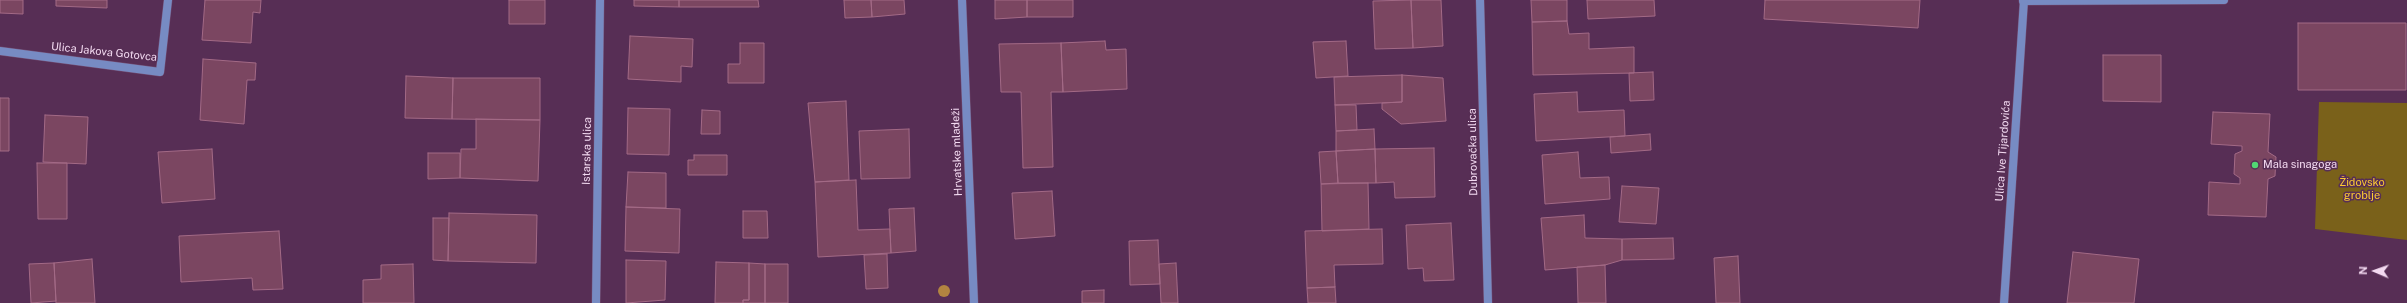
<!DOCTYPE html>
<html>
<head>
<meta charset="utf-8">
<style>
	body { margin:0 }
	#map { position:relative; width:2407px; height:303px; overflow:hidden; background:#572e55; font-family:"Public Sans",sans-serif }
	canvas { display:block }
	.north { position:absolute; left:2355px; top:251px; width:40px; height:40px; -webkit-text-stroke:3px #572e55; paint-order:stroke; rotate:272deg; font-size:11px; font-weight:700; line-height:16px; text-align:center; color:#f3daf1 }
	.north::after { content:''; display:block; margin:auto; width:14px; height:18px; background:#f3daf1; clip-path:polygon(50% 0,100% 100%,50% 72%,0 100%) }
</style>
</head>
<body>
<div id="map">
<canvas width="2407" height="303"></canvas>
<div class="north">N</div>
</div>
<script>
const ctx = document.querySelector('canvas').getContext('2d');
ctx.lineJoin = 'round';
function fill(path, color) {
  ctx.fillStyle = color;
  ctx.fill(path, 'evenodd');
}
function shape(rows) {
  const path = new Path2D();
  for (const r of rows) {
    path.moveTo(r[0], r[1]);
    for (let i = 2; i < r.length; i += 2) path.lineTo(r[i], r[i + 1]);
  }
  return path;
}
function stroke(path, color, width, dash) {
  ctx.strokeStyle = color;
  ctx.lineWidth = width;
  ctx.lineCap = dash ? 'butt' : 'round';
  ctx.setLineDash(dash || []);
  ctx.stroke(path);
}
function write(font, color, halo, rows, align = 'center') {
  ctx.font = font + ' "Public Sans",sans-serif';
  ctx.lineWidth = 3;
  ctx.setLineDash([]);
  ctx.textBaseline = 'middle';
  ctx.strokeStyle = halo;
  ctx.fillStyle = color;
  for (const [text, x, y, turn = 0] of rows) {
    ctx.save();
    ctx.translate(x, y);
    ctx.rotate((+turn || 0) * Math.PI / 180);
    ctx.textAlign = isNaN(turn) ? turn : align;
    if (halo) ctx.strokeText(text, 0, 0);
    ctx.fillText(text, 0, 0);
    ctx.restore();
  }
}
const green = shape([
	[2319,102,2407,103,2407,240,2315,229]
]);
const building = shape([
	[0,0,23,0,23,14,0,13,0,0],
	[56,0,107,0,107,8,56,6,56,0],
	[205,0,261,0,260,13,253,12,251,43,202,40,205,0],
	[509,0,545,0,545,24,509,24,509,0],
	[634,0,679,0,679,7,634,6,634,0],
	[679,0,758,0,759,7,679,7,679,0],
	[844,0,871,0,872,17,845,18,844,0],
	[871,0,904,0,905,14,872,17,871,0],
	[995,0,1027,0,1027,17,995,19,995,0],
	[1027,0,1073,0,1073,17,1027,17,1027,0],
	[1411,0,1413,48,1375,49,1373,1,1411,0],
	[1411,0,1441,0,1443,46,1413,48,1411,0],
	[1531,0,1567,0,1567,21,1532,22,1531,0],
	[1587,0,1654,0,1655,16,1588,19,1587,0],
	[1765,0,1920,0,1918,28,1764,19,1765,0],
	[1567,21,1569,34,1589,33,1589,49,1634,47,1634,73,1533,75,1532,22,1567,21],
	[2298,23,2406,23,2406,90,2298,90,2298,23],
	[630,36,693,39,692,67,681,66,681,82,628,79,630,36],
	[1105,41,1106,50,1126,49,1127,89,1063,92,1061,43,1105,41],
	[1346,41,1348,76,1316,78,1313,42,1346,41],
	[740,43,764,43,764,83,728,83,728,64,740,64,740,43],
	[1061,43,1063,92,1051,92,1053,167,1023,168,1021,92,1001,92,999,44,1061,43],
	[2103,55,2161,55,2161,102,2103,101,2103,55],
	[203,59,256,63,255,80,247,80,244,124,200,120,203,59],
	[1653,72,1654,100,1630,101,1629,73,1653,72],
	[1402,75,1402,102,1335,105,1334,77,1402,75],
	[1402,75,1443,78,1446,121,1401,124,1382,109,1382,103,1402,102,1402,75],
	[406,76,453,78,452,119,405,118,406,76],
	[453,78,540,78,540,120,452,119,453,78],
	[1577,92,1578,112,1624,110,1625,136,1536,141,1534,94,1577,92],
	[0,98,9,98,9,151,0,151,0,98],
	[846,101,849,180,815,182,808,103,846,101],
	[1335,105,1356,105,1357,130,1336,131,1335,105],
	[628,108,670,109,669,155,627,154,628,108],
	[702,110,720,111,720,134,701,134,702,110],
	[2213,112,2270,114,2268,152,2276,157,2275,176,2268,179,2266,217,2208,215,2209,182,2240,184,2240,178,2234,174,2235,154,2242,151,2242,146,2211,144,2213,112],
	[45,115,88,117,86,164,43,162,45,115],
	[476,119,540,120,538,181,460,178,461,149,476,149,476,119],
	[909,129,910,178,861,179,859,131,909,129],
	[1374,129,1375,149,1336,151,1336,131,1374,129],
	[1650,134,1651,150,1611,153,1610,137,1650,134],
	[1434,148,1435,197,1395,198,1394,182,1376,183,1375,149,1434,148],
	[212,149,215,199,162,203,158,152,212,149],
	[1375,149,1376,183,1338,183,1336,151,1375,149],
	[1336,151,1338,183,1321,184,1319,152,1336,151],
	[1578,152,1580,178,1609,177,1610,199,1545,204,1542,155,1578,152],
	[428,153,460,153,460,178,428,179,428,153],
	[694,155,727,155,727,175,688,175,688,160,694,160,694,155],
	[37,163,67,163,67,219,38,219,37,163],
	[628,172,666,173,666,208,626,207,628,172],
	[856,180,858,230,890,229,891,253,818,257,815,182,856,180],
	[1368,183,1369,229,1322,231,1321,184,1368,183],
	[1622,186,1659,188,1656,224,1619,222,1622,186],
	[1052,191,1055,236,1015,239,1012,193,1052,191],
	[626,207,680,209,679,253,625,251,626,207],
	[914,208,916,251,891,253,889,209,914,208],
	[743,211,767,211,768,238,743,238,743,211],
	[449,213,537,215,536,263,448,261,449,213],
	[1584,215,1585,238,1622,239,1622,260,1605,265,1545,270,1541,218,1584,215],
	[433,218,449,218,448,261,433,260,433,218],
	[1451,223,1454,280,1424,281,1423,268,1408,269,1406,225,1451,223],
	[1382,229,1383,264,1334,265,1335,287,1307,288,1305,231,1382,229],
	[279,231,283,289,253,290,252,278,181,282,179,236,279,231],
	[1673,238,1674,259,1622,260,1622,239,1673,238],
	[1158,240,1160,284,1130,285,1129,241,1158,240],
	[2073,252,2139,259,2134,303,2067,303,2073,252],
	[887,254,888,288,866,289,864,255,887,254],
	[1738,256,1740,303,1716,303,1714,258,1738,256],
	[92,259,95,303,56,303,54,263,92,259],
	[626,260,666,261,665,300,626,303,626,260],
	[716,262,749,263,749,300,743,300,743,303,715,303,716,262],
	[54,263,56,301,31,303,29,264,54,263],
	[749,263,765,264,765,303,743,303,743,300,749,300,749,263],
	[1176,263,1178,303,1161,303,1159,264,1176,263],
	[413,264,414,303,363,303,363,280,381,279,381,265,413,264],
	[765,264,788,264,788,303,765,303,765,264],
	[1605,265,1606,303,1578,303,1577,267,1605,265],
	[1335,287,1336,303,1308,303,1307,288,1335,287],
	[1104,290,1104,303,1082,303,1082,291,1104,290]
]);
const service = shape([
	[2023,1,2224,0]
]);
const minor = shape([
	[962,0,974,303],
	[1480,0,1488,303],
	[0,51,160,72,168,0],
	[596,303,600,0],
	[2004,303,2024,0]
]);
const trees = [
	[944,291]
];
const markers = [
	[2255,165,4,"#51d673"]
];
const streetNames = [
	["Ulica Jakova Gotovca",104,52,6],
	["Istarska ulica",587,151,-89],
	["Ulica Ive Tijardovića",2003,151,-86],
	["Hrvatske mladeži",957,152,-92],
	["Dubrovačka ulica",1473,152,-91]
];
const poiNames = [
	["Mala sinagoga",2263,165]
];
const parkNames = [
	["Židovsko",2362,183],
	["groblje",2362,196]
];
fill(green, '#7a611a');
fill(building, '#7b4661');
stroke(building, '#a36a86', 1);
stroke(service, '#734d71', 9);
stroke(minor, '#734d71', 9);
stroke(service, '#778bc3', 8);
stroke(minor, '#778bc3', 8);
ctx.fillStyle = '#b28441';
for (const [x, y] of trees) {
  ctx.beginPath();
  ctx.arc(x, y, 6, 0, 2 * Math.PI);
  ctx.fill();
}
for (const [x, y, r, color] of markers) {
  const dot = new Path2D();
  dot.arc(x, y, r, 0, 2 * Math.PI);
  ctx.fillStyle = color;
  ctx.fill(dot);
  stroke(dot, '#572e55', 1.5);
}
write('11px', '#f3daf1', '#572e55', streetNames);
write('11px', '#f3daf1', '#572e55', poiNames, 'left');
write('11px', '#fdcb31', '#572e55', parkNames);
</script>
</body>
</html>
